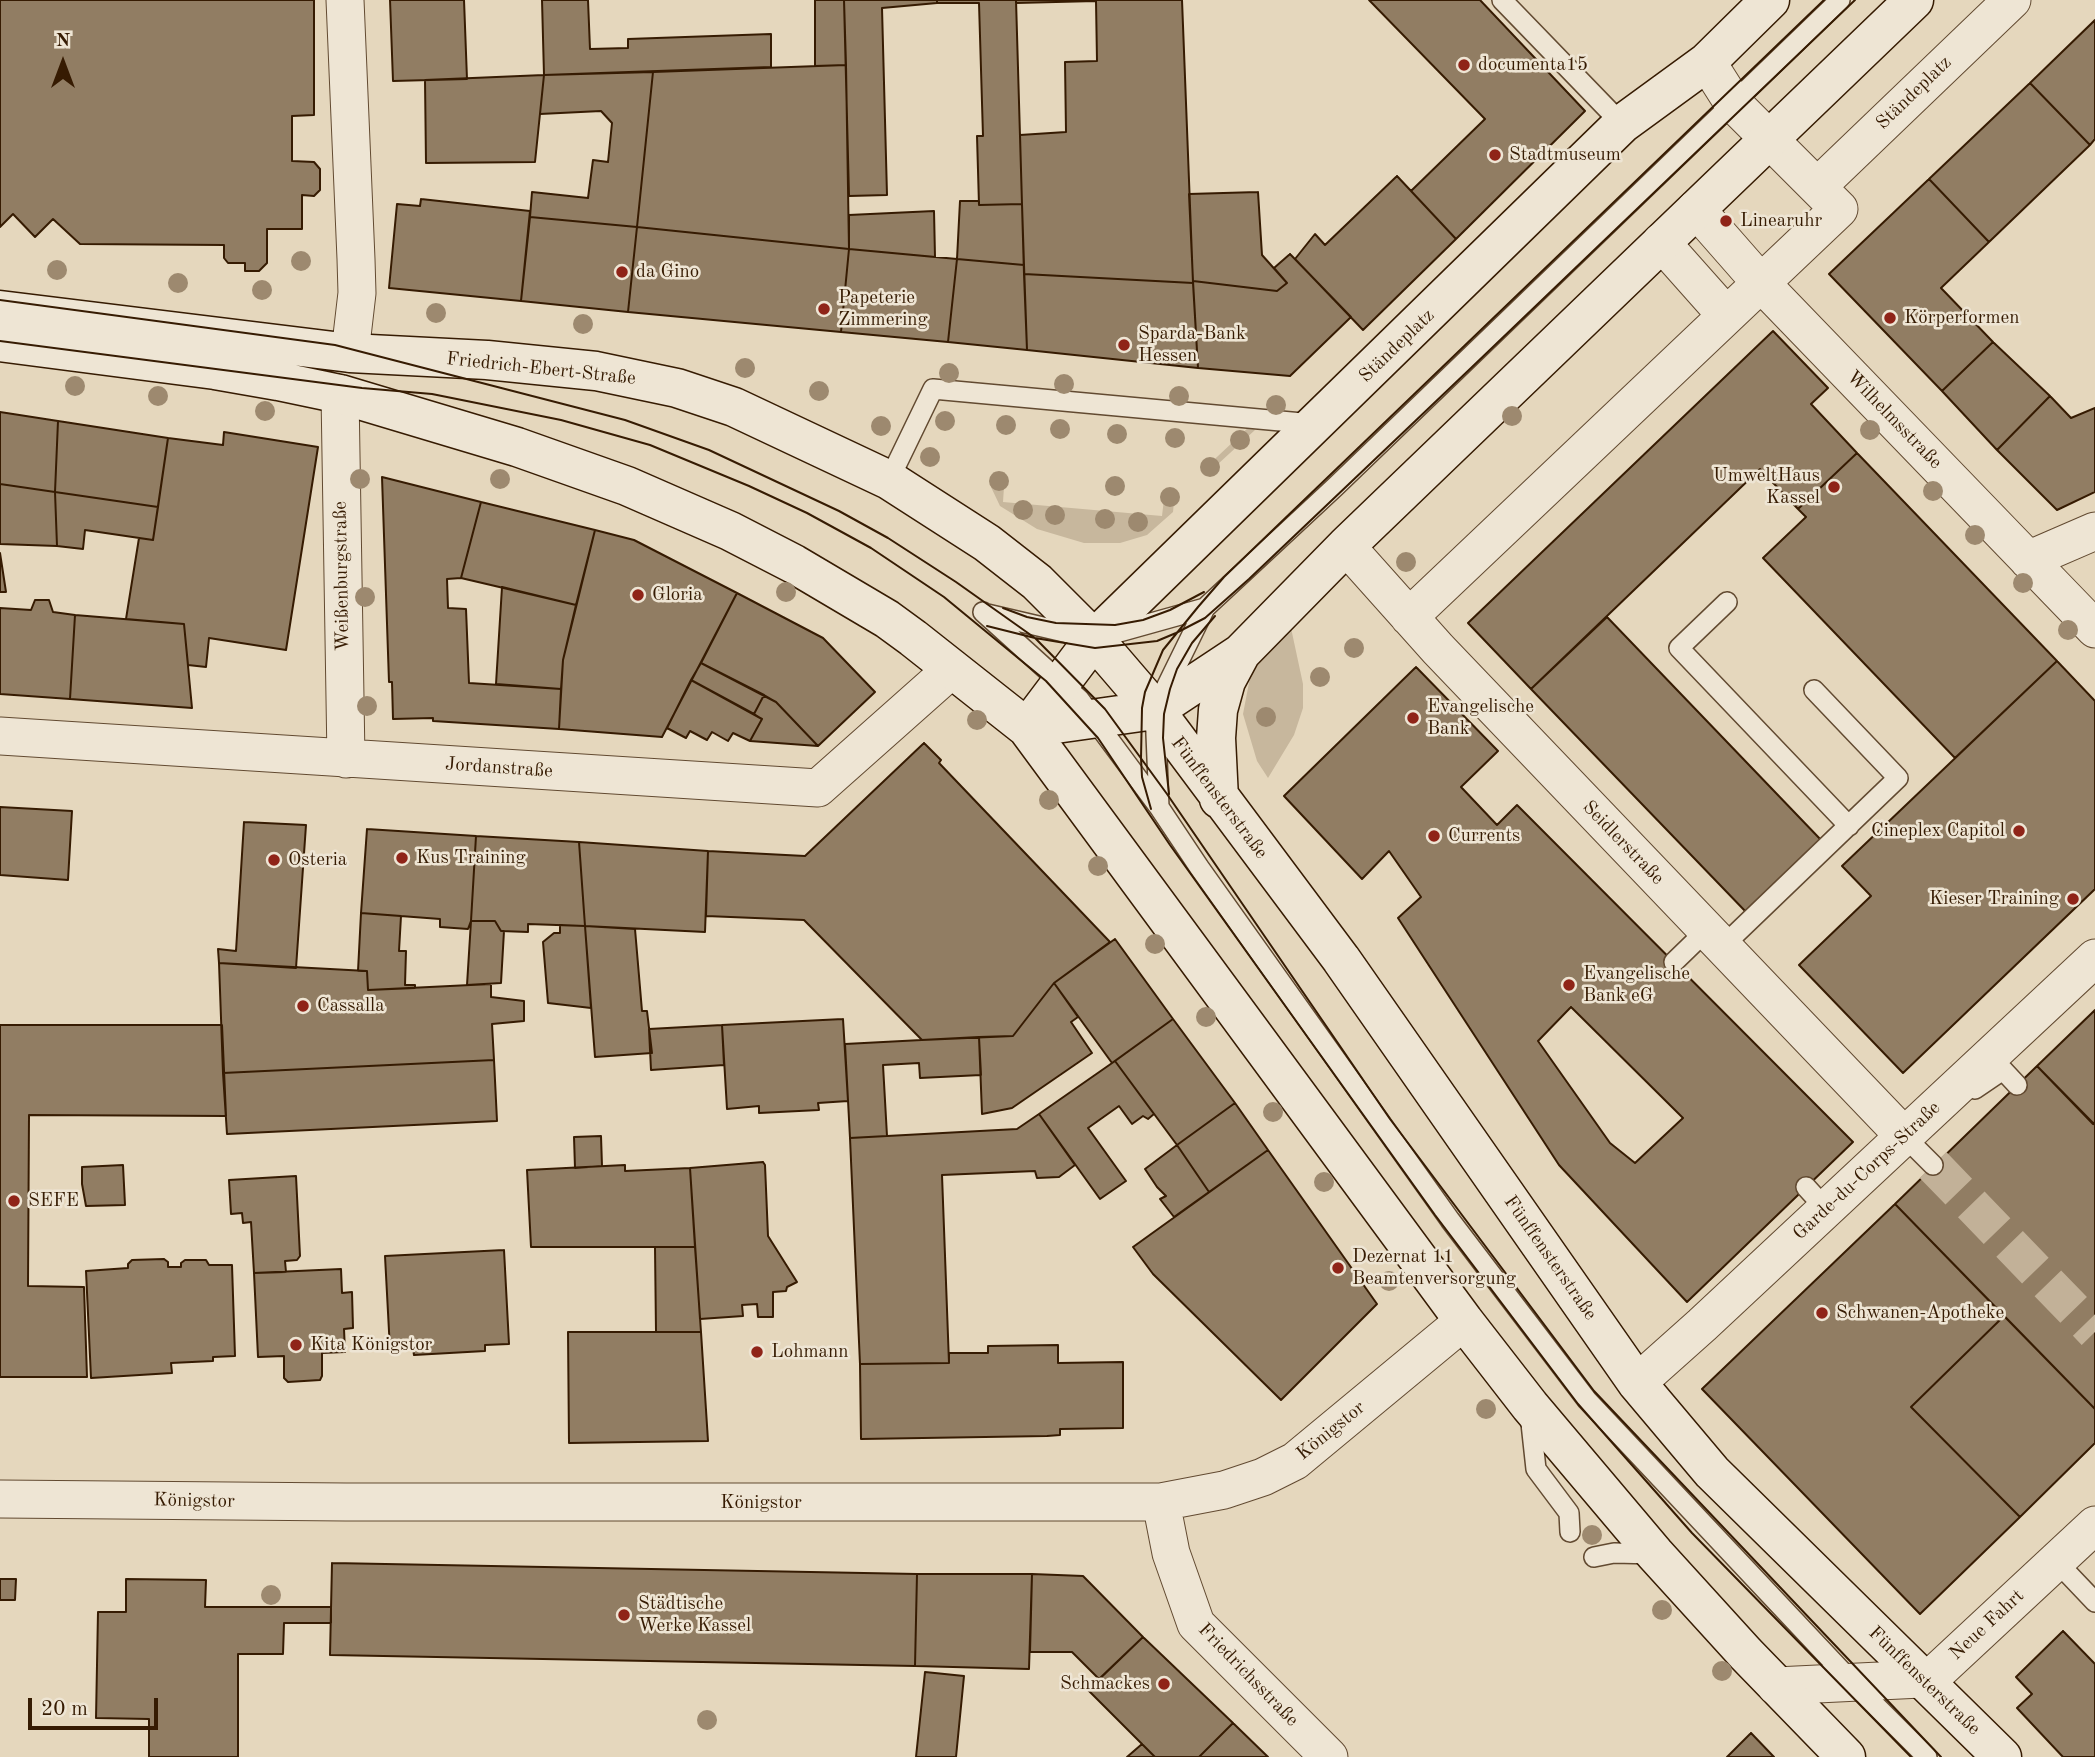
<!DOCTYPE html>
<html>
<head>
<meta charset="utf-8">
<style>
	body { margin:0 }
	#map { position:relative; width:2095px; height:1757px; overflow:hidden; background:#e5d7bd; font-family:"Old Standard TT",serif }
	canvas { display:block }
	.north { position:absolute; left:28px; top:28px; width:70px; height:70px; -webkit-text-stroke:5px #eee5d4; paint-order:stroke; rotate:0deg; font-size:19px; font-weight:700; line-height:28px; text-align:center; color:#361b02 }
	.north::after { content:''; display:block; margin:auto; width:24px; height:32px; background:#361b02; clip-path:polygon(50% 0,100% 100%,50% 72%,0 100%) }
	.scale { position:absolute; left:28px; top:1698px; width:130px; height:32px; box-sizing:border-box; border:4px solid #361b02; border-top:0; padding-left:9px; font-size:21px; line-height:24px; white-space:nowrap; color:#361b02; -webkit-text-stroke:5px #eee5d4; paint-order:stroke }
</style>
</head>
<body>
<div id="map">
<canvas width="2095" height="1757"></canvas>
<div class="north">N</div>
<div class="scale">20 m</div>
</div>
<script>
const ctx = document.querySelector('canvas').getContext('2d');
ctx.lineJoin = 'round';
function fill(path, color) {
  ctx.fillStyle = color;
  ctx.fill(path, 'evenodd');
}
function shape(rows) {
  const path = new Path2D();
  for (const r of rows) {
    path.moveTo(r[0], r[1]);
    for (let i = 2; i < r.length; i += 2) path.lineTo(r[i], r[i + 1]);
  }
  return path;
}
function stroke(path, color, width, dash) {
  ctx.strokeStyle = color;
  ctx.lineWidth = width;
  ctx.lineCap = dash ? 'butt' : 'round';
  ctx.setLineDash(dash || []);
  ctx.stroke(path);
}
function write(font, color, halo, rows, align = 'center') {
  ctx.font = font + ' "Old Standard TT",serif';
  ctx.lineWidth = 5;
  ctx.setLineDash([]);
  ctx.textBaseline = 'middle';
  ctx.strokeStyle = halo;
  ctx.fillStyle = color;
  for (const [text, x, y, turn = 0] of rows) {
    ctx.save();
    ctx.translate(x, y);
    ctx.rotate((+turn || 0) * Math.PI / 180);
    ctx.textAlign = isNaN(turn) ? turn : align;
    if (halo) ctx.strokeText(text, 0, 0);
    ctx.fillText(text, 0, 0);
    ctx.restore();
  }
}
const green = shape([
	[1251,425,1255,430,1205,476,1201,472],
	[993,472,1005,472,1003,502,1162,516,1165,491,1175,492,1173,512,1147,535,1120,543,1084,543,1037,529,1000,506,991,487],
	[1291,628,1303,684,1303,708,1294,735,1268,778,1257,761,1243,714,1252,667]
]);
const building = shape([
	[0,0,314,0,314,115,292,116,292,161,314,162,320,169,320,190,314,196,302,195,302,229,267,229,267,263,259,271,245,271,245,263,228,263,224,258,224,245,80,244,53,219,35,237,13,214,0,227,0,0],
	[390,0,464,0,467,79,393,81,390,0],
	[542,0,588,0,590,49,628,48,628,39,771,34,771,67,544,75,542,0],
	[815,0,844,0,846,65,815,66,815,0],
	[844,0,937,0,937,3,882,8,887,195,849,196,844,0],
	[937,0,1016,0,1022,204,979,205,977,136,983,136,979,3,937,3,937,0],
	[1016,0,1182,0,1193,283,1024,274,1020,135,1066,132,1065,62,1097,61,1096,1,1016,3,1016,0],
	[1369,0,1480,0,1585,111,1456,239,1411,191,1485,119,1369,0],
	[2095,20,2095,139,2090,145,2030,83,2095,20],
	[846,65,849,249,637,227,653,72,846,65],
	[653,72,637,227,530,217,532,192,588,198,593,160,608,162,612,123,601,111,540,114,544,75,653,72],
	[544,75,535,162,426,163,425,80,544,75],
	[2030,83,2090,145,1989,242,1929,179,2030,83],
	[1397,176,1456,239,1363,330,1295,259,1315,234,1325,245,1397,176],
	[1929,179,1989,242,1941,288,1993,342,1942,391,1829,274,1929,179],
	[1258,192,1262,255,1287,283,1277,291,1193,281,1189,194,1258,192],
	[421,199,530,211,521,301,389,288,397,204,420,206,421,199],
	[960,201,979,201,979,205,1022,204,1024,265,957,259,960,201],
	[934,211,935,257,849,249,849,215,934,211],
	[530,217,637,227,628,312,521,301,530,217],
	[637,227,849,249,841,332,628,312,637,227],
	[849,249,957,259,948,342,841,332,849,249],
	[1290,254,1351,317,1290,376,1198,368,1193,281,1277,291,1287,283,1274,268,1290,254],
	[957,259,1024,265,1027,350,948,342,957,259],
	[1024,274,1193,283,1198,368,1027,350,1024,274],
	[1773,331,1828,388,1811,404,1857,453,1798,509,1760,469,1531,689,1468,623,1773,331],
	[1993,342,2050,396,1997,450,1942,391,1993,342],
	[2050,396,2071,418,2095,408,2095,492,2057,510,1997,450,2050,396],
	[0,412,58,421,55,492,0,484,0,412],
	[58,421,168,438,158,507,55,492,58,421],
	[224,432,318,447,286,650,209,638,206,667,188,665,184,624,126,619,139,538,153,540,168,438,223,445,224,432],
	[1857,453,2057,661,1955,758,1763,558,1806,517,1798,509,1857,453],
	[382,477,481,502,461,578,447,579,448,608,466,609,469,683,561,689,559,729,433,721,433,718,393,719,392,682,389,682,382,477],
	[0,484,55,492,57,546,0,544,0,484],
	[55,492,158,507,153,540,85,530,83,549,57,546,55,492],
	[481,502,595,530,576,605,461,578,481,502],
	[595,530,634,540,737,593,662,737,559,729,563,660,595,530],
	[0,553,6,592,0,592,0,553],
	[502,587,576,605,563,660,561,689,496,684,502,587],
	[737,593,823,638,875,692,818,746,776,702,701,663,737,593],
	[35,600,49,600,53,612,75,615,70,699,0,694,0,608,31,610,35,600],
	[75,615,184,624,192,708,70,699,75,615],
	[1607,617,1822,841,1747,913,1531,689,1607,617],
	[2057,661,2095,701,2095,889,1903,1073,1799,965,1871,896,1842,866,2057,661],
	[701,663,764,695,754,714,691,680,701,663],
	[1416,667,1498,751,1461,787,1497,825,1517,805,1853,1142,1687,1302,1559,1165,1398,918,1421,897,1389,851,1362,879,1284,796,1416,667],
	[1571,1007,1683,1118,1635,1163,1610,1143,1538,1041,1571,1007],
	[691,680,762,719,750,741,733,733,728,741,712,732,707,740,690,731,686,738,667,728,691,680],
	[764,695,776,702,818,746,750,741,762,719,754,714,764,695],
	[924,743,941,760,939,763,1110,942,1054,983,1013,1036,922,1040,804,920,706,916,708,851,805,856,924,743],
	[0,807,72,811,68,880,0,875,0,807],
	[244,822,306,825,296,968,219,963,218,949,236,951,244,822],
	[367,829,476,836,471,921,468,929,440,927,440,919,361,913,367,829],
	[476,836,579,842,585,926,528,924,528,932,501,931,495,921,471,921,476,836],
	[579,842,708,851,705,932,585,926,579,842],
	[361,913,401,916,399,951,406,951,405,985,415,985,415,988,368,990,367,971,358,971,361,913],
	[471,921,495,921,501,931,504,931,501,983,467,985,471,921],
	[560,925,585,926,591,1008,548,1003,543,942,554,933,560,933,560,925],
	[585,926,635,929,642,1011,647,1011,652,1053,595,1057,585,926],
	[1115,939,1173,1019,1112,1063,1054,983,1115,939],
	[219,963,367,971,368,990,491,984,491,997,524,1001,524,1021,492,1024,494,1060,223,1073,219,963],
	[1054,983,1078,1017,1071,1022,1092,1053,1012,1108,982,1114,979,1037,1013,1036,1054,983],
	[2095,1010,2095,1122,2093,1124,2037,1066,2095,1010],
	[843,1019,848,1101,818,1103,819,1110,759,1113,759,1106,727,1109,722,1025,843,1019],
	[1173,1019,1235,1103,1177,1145,1115,1061,1173,1019],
	[0,1025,222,1025,226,1116,29,1115,28,1286,84,1287,87,1377,0,1377,0,1025],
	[722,1025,724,1065,651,1070,649,1029,722,1025],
	[979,1037,981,1075,920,1078,919,1063,883,1065,887,1136,850,1138,845,1044,979,1037],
	[494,1060,497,1121,227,1134,223,1073,494,1060],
	[1115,1061,1154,1114,1148,1119,1143,1116,1132,1124,1119,1106,1088,1128,1126,1181,1100,1199,1039,1114,1115,1061],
	[2037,1066,2095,1125,2095,1409,1895,1204,2037,1066],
	[1235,1103,1268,1150,1209,1192,1177,1145,1235,1103],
	[1039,1114,1075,1165,1059,1177,1037,1178,1035,1171,942,1175,949,1363,860,1364,850,1138,1017,1129,1039,1114],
	[601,1136,602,1166,575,1168,574,1137,601,1136],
	[1177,1145,1209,1192,1174,1217,1160,1199,1166,1196,1157,1187,1145,1169,1177,1145],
	[1268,1150,1377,1304,1281,1400,1153,1274,1133,1247,1268,1150],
	[763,1162,765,1165,768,1236,797,1282,787,1287,786,1291,773,1292,773,1317,758,1317,757,1304,742,1305,743,1316,700,1319,690,1168,763,1162],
	[123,1165,125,1205,86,1206,82,1184,82,1167,123,1165],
	[625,1165,625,1171,690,1168,695,1247,531,1247,527,1170,625,1165],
	[296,1176,300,1256,297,1260,285,1261,286,1272,254,1273,251,1222,243,1223,242,1213,231,1214,229,1180,296,1176],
	[1895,1204,2004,1316,1911,1407,2020,1517,1920,1614,1702,1389,1895,1204],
	[655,1247,695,1247,701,1332,656,1332,655,1247],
	[504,1250,509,1344,485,1345,485,1351,414,1355,413,1349,390,1350,385,1256,504,1250],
	[164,1259,168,1262,168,1267,181,1267,181,1263,185,1260,206,1260,209,1265,232,1265,235,1356,213,1357,213,1361,171,1363,172,1373,91,1378,86,1271,128,1268,128,1264,132,1260,164,1259],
	[341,1269,342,1293,352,1292,353,1328,344,1329,345,1352,322,1353,322,1376,320,1380,288,1382,284,1378,284,1356,258,1357,254,1273,341,1269],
	[2004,1316,2095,1409,2095,1443,2020,1517,1911,1407,2004,1316],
	[568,1332,701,1332,708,1441,569,1443,568,1332],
	[1058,1345,1058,1363,1123,1362,1123,1428,1060,1429,1060,1435,1047,1436,861,1439,860,1364,949,1363,949,1353,988,1353,988,1346,1058,1345],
	[332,1563,917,1574,915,1666,330,1655,332,1563],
	[917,1574,1032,1574,1029,1669,915,1666,917,1574],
	[1032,1574,1083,1576,1143,1637,1099,1679,1072,1652,1030,1652,1032,1574],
	[0,1579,16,1579,15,1600,0,1600,0,1579],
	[126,1579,206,1580,205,1607,331,1607,331,1623,284,1623,283,1654,238,1654,238,1757,149,1757,149,1719,96,1718,98,1612,126,1612,126,1579],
	[2063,1631,2095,1664,2095,1757,2063,1757,2017,1708,2032,1694,2016,1677,2063,1631],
	[1143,1637,1233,1723,1199,1757,1155,1757,1088,1690,1143,1637],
	[925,1672,964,1676,956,1757,916,1757,925,1672],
	[1233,1723,1268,1757,1199,1757,1233,1723],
	[1751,1733,1774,1757,1727,1757,1751,1733],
	[1142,1744,1155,1757,1127,1757,1142,1744]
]);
const streetTunnel = shape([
	[1933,1165,2095,1332]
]);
const lane = shape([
	[1502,0,1622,124],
	[889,480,933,389,1313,424],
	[1727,602,1679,648,1849,826],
	[983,612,1079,699,1159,807,1199,867,1450,1220,1587,1400,1852,1682,1927,1757],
	[987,614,1094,639,1205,608],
	[1159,807,1155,710,1205,608,1335,487,1840,0],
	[1722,947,1898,778,1814,690],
	[1674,962,1707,930],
	[1975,1089,2003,1070,2017,1085],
	[1909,1134,1905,1137,1933,1165],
	[1806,1187,1826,1209],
	[1530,1414,1536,1469,1569,1513,1570,1532],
	[1594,1557,1614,1553,1655,1554],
	[2056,1561,2095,1602]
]);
const street = shape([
	[345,0,356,259,357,293,350,353],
	[1817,187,2012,0],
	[1696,209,1760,282,2095,629],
	[1661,242,1725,314],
	[340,394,346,759],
	[1346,546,1438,649,1905,1137],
	[2028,560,2095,531],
	[1409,617,1839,209,1733,103,1707,62],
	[0,736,818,788,952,669],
	[1637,1383,1702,1325,2095,958],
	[0,1499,346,1502,1161,1502,1224,1490,1263,1477,1295,1461,1464,1321],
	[1161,1502,1171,1553,1196,1624,1329,1757],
	[1776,1686,1921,1679,1936,1673,2095,1525]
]);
const secondary = shape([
	[0,310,350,353,487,360,596,371,677,388,734,407,889,480,987,543,1037,582,1094,639,1155,710,1341,959,1637,1383,1712,1472,2002,1757],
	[0,342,215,370,278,381,340,394,517,447,627,486,730,531,794,564,887,619,913,638,1027,728,1464,1321,1530,1406,1655,1554,1746,1654,1846,1757],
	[1027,728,1155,710,1241,653,1346,546,1914,0],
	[1027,728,1094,639,1622,124,1707,62,1770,0],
	[1219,799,1216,738,1218,710,1226,681,1241,653]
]);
const tram = shape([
	[0,300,335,345,625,420,709,450,839,511,888,538,956,582,1035,638,1105,709,1167,794,1390,1119,1594,1391,1941,1757],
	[0,341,362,388,432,394,561,420,650,445,749,486,807,513,871,548,944,597,1046,681,1098,738,1170,845,1435,1215,1578,1404,1692,1533,1911,1757],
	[1003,608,1027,617,1056,623,1115,625,1143,620,1170,610,1204,592],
	[987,626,1035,638,1095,648,1157,641,1176,633,1205,618,1249,579,1471,368,1855,0],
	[1169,794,1163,738,1164,714,1170,689,1177,669,1192,643,1215,616],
	[1151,809,1142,777,1141,758,1142,708,1145,692,1163,650,1198,607,1224,577,1824,0]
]);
const trees = [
	[301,261],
	[57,270],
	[178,283],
	[262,290],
	[436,313],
	[583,324],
	[745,368],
	[949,373],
	[1064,384],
	[75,386],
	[819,391],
	[158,396],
	[1179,396],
	[1276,405],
	[265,411],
	[1512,416],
	[945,421],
	[1006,425],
	[881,426],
	[1060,429],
	[1870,430],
	[1117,434],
	[1175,438],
	[1240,440],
	[930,457],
	[1210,467],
	[360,479],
	[500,479],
	[999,481],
	[1115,486],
	[1933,491],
	[1170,497],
	[1023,510],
	[1055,515],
	[1105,519],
	[1138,522],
	[1975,535],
	[1406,562],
	[2023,583],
	[786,592],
	[365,597],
	[2068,630],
	[1354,648],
	[1320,677],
	[367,706],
	[1266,717],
	[977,720],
	[1049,800],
	[1098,866],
	[1155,944],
	[1206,1017],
	[1273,1112],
	[1324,1182],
	[1389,1281],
	[1486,1409],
	[1592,1535],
	[271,1595],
	[1662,1610],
	[1722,1671],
	[707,1720]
];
const markers = [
	[1464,65,7,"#8f2418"],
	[1495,155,7,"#8f2418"],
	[1726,221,7,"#8f2418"],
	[622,272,7,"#8f2418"],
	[824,309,7,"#8f2418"],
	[1890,318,7,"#8f2418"],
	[1124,345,7,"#8f2418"],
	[1834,487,7,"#8f2418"],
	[638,595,7,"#8f2418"],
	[1413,718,7,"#8f2418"],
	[2019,831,7,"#8f2418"],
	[1434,836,7,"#8f2418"],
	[402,858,7,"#8f2418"],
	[274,860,7,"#8f2418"],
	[2073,899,7,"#8f2418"],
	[1569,985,7,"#8f2418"],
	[303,1006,7,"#8f2418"],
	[14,1201,7,"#8f2418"],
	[1338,1268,7,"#8f2418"],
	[1822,1313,7,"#8f2418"],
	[296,1345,7,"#8f2418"],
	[757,1352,7,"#8f2418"],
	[624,1615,7,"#8f2418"],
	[1164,1684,7,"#8f2418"]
];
const poiNames = [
	["documenta15",1478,65],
	["Stadtmuseum",1509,155],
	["Linearuhr",1740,221],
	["da Gino",636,272],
	["Papeterie",838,298],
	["Zimmering",838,320],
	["Körperformen",1904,318],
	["Sparda-Bank",1138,334],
	["Hessen",1138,356],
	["UmweltHaus",1820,476,"right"],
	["Kassel",1820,498,"right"],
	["Gloria",652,595],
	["Evangelische",1427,707],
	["Bank",1427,729],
	["Cineplex Capitol",2005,831,"right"],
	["Currents",1448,836],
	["Kus Training",416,858],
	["Osteria",288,860],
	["Kieser Training",2059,899,"right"],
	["Evangelische",1583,974],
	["Bank eG",1583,996],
	["Cassalla",317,1006],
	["SEFE",28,1201],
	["Dezernat 11",1352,1257],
	["Beamtenversorgung",1352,1279],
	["Schwanen-Apotheke",1836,1313],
	["Kita Königstor",310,1345],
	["Lohmann",771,1352],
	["Städtische",638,1604],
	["Werke Kassel",638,1626],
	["Schmackes",1150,1684,"right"]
];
const streetNames = [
	["Ständeplatz",1914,93,-44],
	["Ständeplatz",1397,346,-44],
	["Friedrich-Ebert-Straße",541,369,6],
	["Wilhelmsstraße",1894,420,46],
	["Weißenburgstraße",342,576,-91],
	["Jordanstraße",499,768,4],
	["Fünffensterstraße",1219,798,53],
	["Seidlerstraße",1623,843,46],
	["Garde-du-Corps-Straße",1867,1171,-43],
	["Fünffensterstraße",1550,1258,55],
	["Königstor",1331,1431,-39],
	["Königstor",194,1501,1],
	["Königstor",761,1503],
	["Neue Fahrt",1987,1625,-43],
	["Friedrichsstraße",1248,1675,46],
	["Fünffensterstraße",1924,1681,44]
];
fill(green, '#c7b79d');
fill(building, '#917d63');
stroke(building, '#361b02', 2);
stroke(streetTunnel, '#c2b198', 37, [37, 18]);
stroke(lane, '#624a31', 22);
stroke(street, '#624a31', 39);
stroke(secondary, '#361b02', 41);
stroke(lane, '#eee5d4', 19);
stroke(street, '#eee5d4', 37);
stroke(secondary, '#eee5d4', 38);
stroke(tram, '#361b02', 2);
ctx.fillStyle = '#9d896f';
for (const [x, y] of trees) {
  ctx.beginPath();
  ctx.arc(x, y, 10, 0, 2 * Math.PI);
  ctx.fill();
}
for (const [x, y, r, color] of markers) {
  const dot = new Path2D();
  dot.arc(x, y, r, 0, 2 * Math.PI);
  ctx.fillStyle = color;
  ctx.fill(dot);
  stroke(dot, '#eee5d4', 2.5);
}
write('19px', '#361b02', '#eee5d4', poiNames, 'left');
write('19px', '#361b02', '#eee5d4', streetNames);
</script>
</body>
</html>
